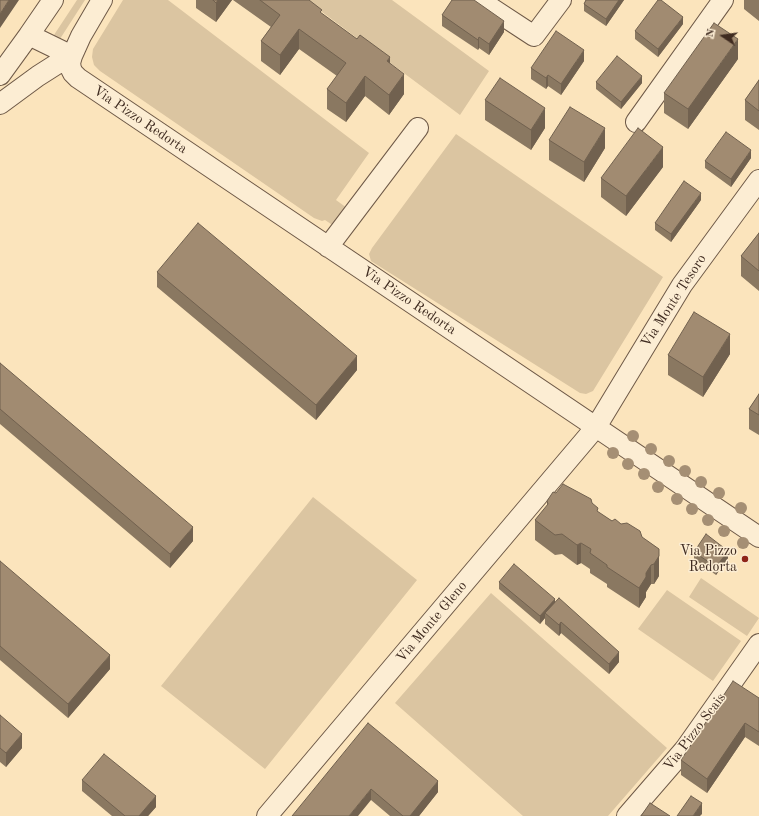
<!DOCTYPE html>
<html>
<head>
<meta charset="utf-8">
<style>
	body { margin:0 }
	#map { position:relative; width:759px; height:816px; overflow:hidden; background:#fbe4bc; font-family:"Old Standard TT",serif }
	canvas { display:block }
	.north { position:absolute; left:703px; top:16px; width:40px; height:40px; -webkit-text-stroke:3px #fcedd3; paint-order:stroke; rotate:283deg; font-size:11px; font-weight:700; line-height:16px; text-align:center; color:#3f2b20 }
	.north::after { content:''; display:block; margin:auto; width:14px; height:18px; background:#3f2b20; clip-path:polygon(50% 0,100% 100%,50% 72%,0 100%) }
</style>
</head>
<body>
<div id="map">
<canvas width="759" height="816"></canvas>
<div class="north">N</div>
</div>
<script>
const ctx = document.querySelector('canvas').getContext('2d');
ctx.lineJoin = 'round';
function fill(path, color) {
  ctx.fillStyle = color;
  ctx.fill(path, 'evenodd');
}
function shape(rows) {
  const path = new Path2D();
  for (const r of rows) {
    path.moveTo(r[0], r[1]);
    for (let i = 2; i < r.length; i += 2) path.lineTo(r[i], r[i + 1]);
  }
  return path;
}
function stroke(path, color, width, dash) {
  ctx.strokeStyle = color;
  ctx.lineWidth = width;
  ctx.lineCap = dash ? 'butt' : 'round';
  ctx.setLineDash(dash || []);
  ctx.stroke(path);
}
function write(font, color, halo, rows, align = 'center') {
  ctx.font = font + ' "Old Standard TT",serif';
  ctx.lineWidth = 3;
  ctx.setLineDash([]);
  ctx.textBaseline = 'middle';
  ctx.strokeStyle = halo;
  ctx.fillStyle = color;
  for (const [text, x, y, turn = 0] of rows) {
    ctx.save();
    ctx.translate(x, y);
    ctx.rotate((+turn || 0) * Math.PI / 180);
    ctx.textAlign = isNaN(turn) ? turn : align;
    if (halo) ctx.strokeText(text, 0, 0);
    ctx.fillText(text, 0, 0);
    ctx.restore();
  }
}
const green = shape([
	[77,0,85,0,58,42,52,38],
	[123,0,168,0,369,153,336,200,347,208,334,226,325,220,322,221,314,218,100,71,94,65,92,57,93,49],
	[306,0,392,0,489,71,460,115],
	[456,134,663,277,593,391,586,394,580,393,371,261,369,254,372,248],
	[313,497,417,580,265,769,161,686],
	[701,578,759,618,747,636,689,597],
	[667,590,741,641,713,681,638,629],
	[491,593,667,748,608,816,523,816,395,703]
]);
const minor = shape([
	[53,0,29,35,72,56],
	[102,0,81,36,72,56,70,63,71,69,73,73,78,78,759,537],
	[479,0,534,36,561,0],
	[0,75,29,35],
	[0,104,38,76,60,62,72,56],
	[636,122,723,0],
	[328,247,418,128],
	[267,816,596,427,682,285,759,180],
	[627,816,685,749,759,644]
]);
const trees = [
	[633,436],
	[651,449],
	[613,453],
	[669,461],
	[628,464],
	[685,471],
	[644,474],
	[701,482],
	[658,487],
	[719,493],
	[677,499],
	[741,508],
	[692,509],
	[708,520],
	[724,531],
	[743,543]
];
const wall = shape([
	[196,0,232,0,216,22,196,8],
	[233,0,309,0,322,14,390,63,404,94,389,115,365,96,346,122,327,109,327,89,337,76,299,49,280,75,261,61,261,41,271,27],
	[586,0,624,0,606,26,584,11,584,4],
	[744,0,759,0,759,21,744,9],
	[442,15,504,32,489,55,479,48,478,50,442,26],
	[683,24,658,57,635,39,635,31],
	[738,59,688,129,664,113,664,93],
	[584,61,561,95,548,86,546,89,531,79,531,68],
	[759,80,759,130,745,120,745,100],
	[596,82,642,83,621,109,596,89],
	[485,100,545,128,531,150,485,120],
	[549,140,605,148,584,182,549,160],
	[751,158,731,187,705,168,705,161],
	[663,167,626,216,601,197,601,178],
	[701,200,671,242,655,230,655,223],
	[759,233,759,291,741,276,741,256],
	[157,272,357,370,316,420,157,287],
	[730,354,703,397,668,375,668,355],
	[0,363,193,541,170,568,0,424],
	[759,394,759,435,749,429,749,409],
	[547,501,592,503,598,512,612,521,621,524,659,549,659,576,654,584,651,584,646,592,646,597,639,608,607,587,607,584,590,573,590,569,581,563,577,565,562,554,555,555,535,540,535,520,547,506],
	[694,552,728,558,716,575,694,559],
	[0,561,110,669,68,718,0,660],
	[499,582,555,602,619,662,609,674,561,633,559,636,545,624,545,618,540,624,499,589],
	[759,698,759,746,745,737,707,793,681,775,681,760],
	[0,715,22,748,6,767,0,762],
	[368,723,438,792,419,816,390,816,371,800],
	[82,780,156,807,148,816,112,816,82,791]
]);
const shadedWall = shape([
	[9,0,19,0,0,28,0,14],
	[218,0,232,0,216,22,216,3],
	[619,0,624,0,606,26,606,19],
	[683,17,683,24,658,57,658,49],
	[504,21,504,32,489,55,489,44],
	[299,29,299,49,280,75,280,55],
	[479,37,479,48,478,50,478,40],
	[738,39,738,59,688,129,688,109],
	[584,50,584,61,561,95,561,84],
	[390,57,390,77,387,61],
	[404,74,404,94,389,115,389,95],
	[548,75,548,86,546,89,546,78],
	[365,76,365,96,346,122,346,103],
	[642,76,642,83,621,109,621,102],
	[545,108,545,128,531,150,531,130],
	[605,128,605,148,584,182,584,162],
	[663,147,663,167,626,216,626,196],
	[751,150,751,158,731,187,731,179],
	[701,193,701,200,671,242,671,234],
	[730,334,730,354,703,397,703,377],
	[357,356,357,370,316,420,316,405],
	[193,527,193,541,170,568,170,554],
	[581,543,581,563,577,565,577,545],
	[728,551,728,558,716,575,716,567],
	[659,556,659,576,654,584,654,564],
	[651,565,651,584,646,592,646,597,639,608,639,588,646,573],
	[555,599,555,606,545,613,545,618,540,624,540,616],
	[561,622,561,633,559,636,559,625],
	[619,652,619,662,609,674,609,664],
	[110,655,110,669,68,718,68,704],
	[745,723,745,737,707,793,707,779],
	[22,734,22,748,6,767,6,753],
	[438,781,438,792,419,816,410,816],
	[371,789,371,800,358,816,349,816],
	[156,796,156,807,148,816,139,816],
	[702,803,702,814,700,816,693,816]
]);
const building = shape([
	[0,0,9,0,0,14,0,0],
	[213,0,218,0,216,3,213,0],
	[260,0,309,0,322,10,320,12,357,39,360,35,390,57,387,61,404,74,389,95,365,76,346,103,327,89,346,63,299,29,280,55,261,41,280,15,260,0],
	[452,0,474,0,504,21,489,44,479,37,478,40,442,15,452,0],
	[586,0,619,0,606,19,584,4,586,0],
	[658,0,661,0,683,17,658,49,635,31,658,0],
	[714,23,738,39,688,109,664,93,714,23],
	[556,31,584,50,561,84,548,75,546,78,531,68,556,31],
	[617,56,642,76,621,102,596,82,617,56],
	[500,78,545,108,531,130,485,100,500,78],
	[759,80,759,111,745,100,759,80],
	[570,107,605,128,584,162,549,140,570,107],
	[638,128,663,147,626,196,601,178,638,128],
	[726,132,751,150,731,179,705,161,726,132],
	[684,181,701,193,671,234,655,223,684,181],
	[198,223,357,356,316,405,157,272,198,223],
	[759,233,759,271,741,256,759,233],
	[694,312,730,334,703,377,668,355,694,312],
	[0,363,193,527,170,554,0,409,0,363],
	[759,394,759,415,749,409,759,394],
	[563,484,591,499,592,503,598,508,597,511,612,521,615,519,621,524,627,523,640,531,642,537,659,549,659,556,654,564,651,565,646,573,646,577,639,588,607,567,607,565,590,553,591,549,581,543,577,545,562,534,555,535,535,520,548,504,547,501,553,492,556,493,563,484],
	[706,534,728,551,716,567,694,552,706,534],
	[0,561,110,655,68,704,0,646,0,561],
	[514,564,555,599,540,616,499,582,514,564],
	[559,598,619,652,609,664,561,622,559,625,545,613,559,598],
	[733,681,759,698,759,732,745,723,707,779,681,760,733,681],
	[0,715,22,734,6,753,0,748,0,715],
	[368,723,438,781,410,816,403,816,371,789,349,816,292,816,368,723],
	[104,754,156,796,139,816,125,816,82,780,104,754],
	[691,796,702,803,693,816,677,816,691,796],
	[650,803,670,816,641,816,650,803]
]);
const markers = [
	[745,559,4,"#8f2418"]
];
const streetNames = [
	["Via Pizzo Redorta",140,120,34],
	["Via Pizzo Redorta",409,301,34],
	["Via Monte Tesoro",674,301,-57],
	["Via Monte Gleno",432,622,-50],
	["Via Pizzo Scais",695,732,-53]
];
const poiNames = [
	["Via Pizzo",737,551],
	["Redorta",737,567]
];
fill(green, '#dbc5a1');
stroke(minor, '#6e5947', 22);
stroke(minor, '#fcedd3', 20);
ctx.fillStyle = '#a58f74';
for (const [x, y] of trees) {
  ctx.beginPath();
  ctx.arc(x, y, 6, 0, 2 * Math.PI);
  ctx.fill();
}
fill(wall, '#8a7861');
fill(shadedWall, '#71614f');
fill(building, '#a18b71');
stroke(building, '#71614f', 1);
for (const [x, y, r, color] of markers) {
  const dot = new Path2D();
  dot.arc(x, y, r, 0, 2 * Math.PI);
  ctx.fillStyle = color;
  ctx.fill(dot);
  stroke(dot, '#fcedd3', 1.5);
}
write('14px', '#3f2b20', '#fcedd3', streetNames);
write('14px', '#3f2b20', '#fcedd3', poiNames, 'right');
</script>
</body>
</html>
